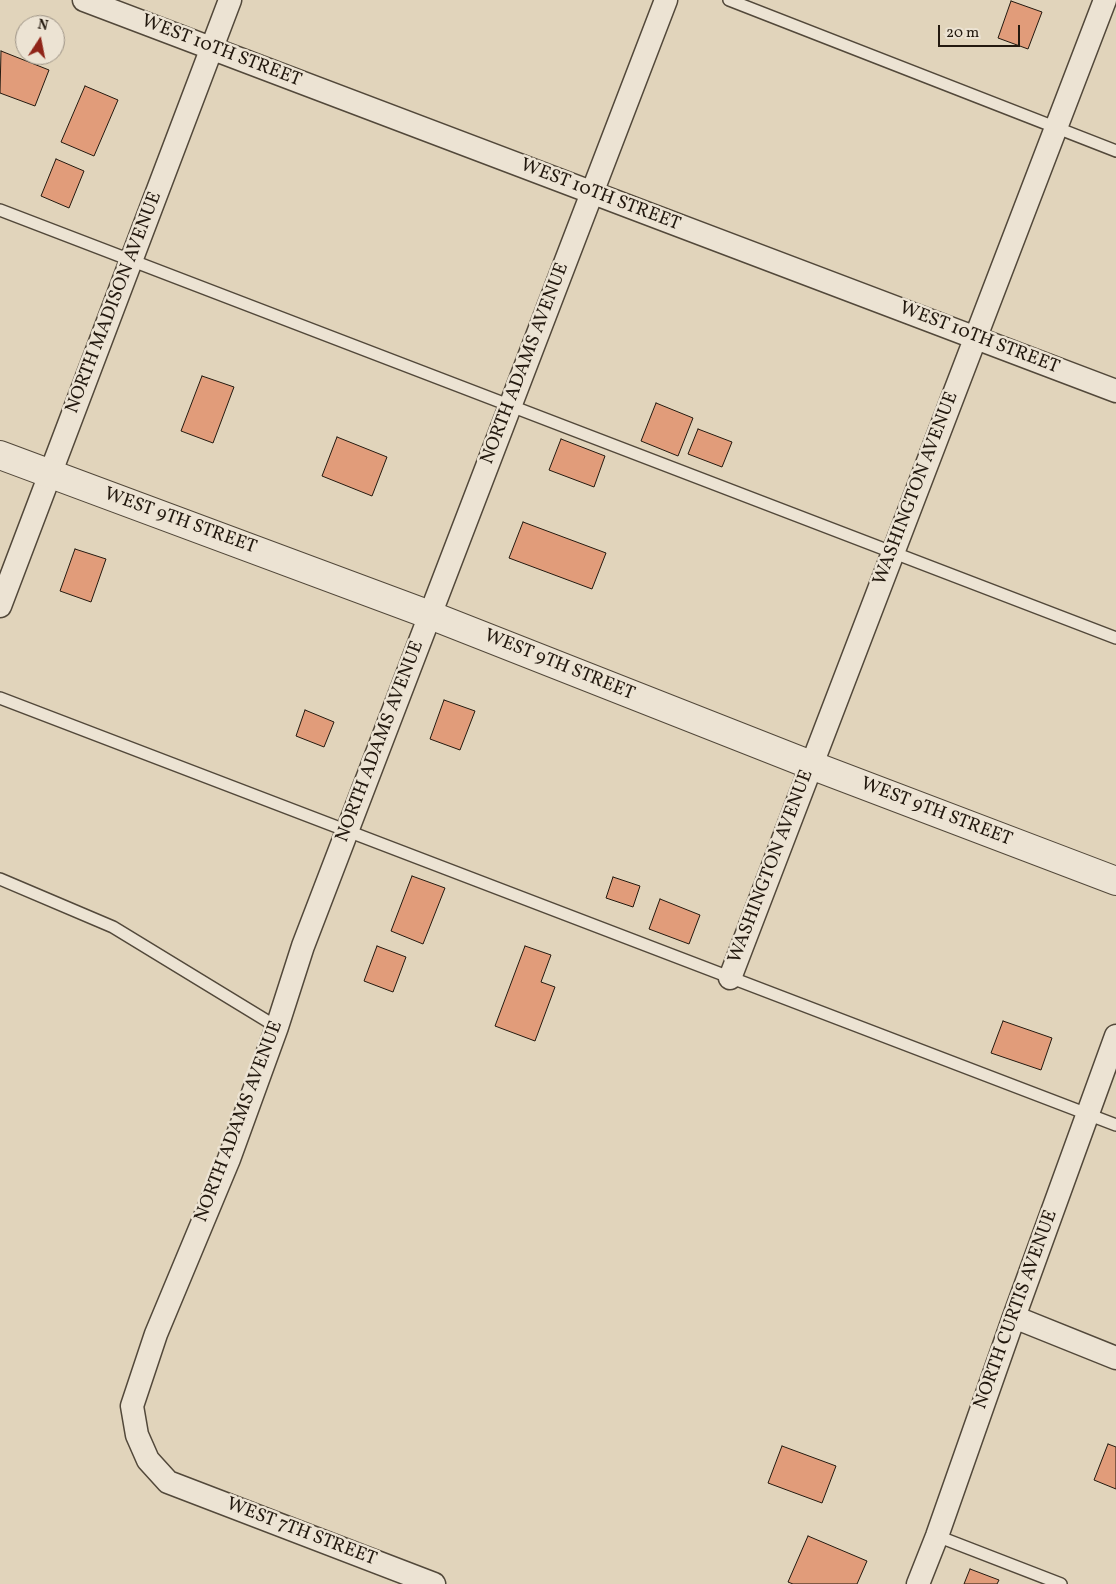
<!DOCTYPE html>
<html>
<head>
<meta charset="utf-8">
<style>
	body { margin:0 }
	#map { position:relative; width:1116px; height:1584px; overflow:hidden; background:#e1d4bb; font-family:Vollkorn,serif }
	canvas { display:block }
	.north { position:absolute; left:15px; top:15px; width:50px; height:50px; box-sizing:border-box; background:#ece3d3; border:1px solid #9c9285; border-radius:50%; rotate:11deg; font-size:14px; font-weight:700; line-height:20px; text-align:center; color:#23190f }
	.north::after { content:''; display:block; margin:auto; width:18px; height:22px; background:#8f2418; clip-path:polygon(50% 0,100% 100%,50% 72%,0 100%) }
	.scale { position:absolute; left:938px; top:25px; width:82px; height:22px; box-sizing:border-box; border:2px solid #23190f; border-top:0; padding-left:6px; font-size:15px; line-height:18px; white-space:nowrap; color:#23190f; -webkit-text-stroke:4px #ece3d3; paint-order:stroke }
</style>
</head>
<body>
<div id="map">
<canvas width="1116" height="1584"></canvas>
<div class="north">N</div>
<div class="scale">20 m</div>
</div>
<script>
const ctx = document.querySelector('canvas').getContext('2d');
ctx.lineJoin = 'round';
function fill(path, color) {
  ctx.fillStyle = color;
  ctx.fill(path, 'evenodd');
}
function shape(rows) {
  const path = new Path2D();
  for (const r of rows) {
    path.moveTo(r[0], r[1]);
    for (let i = 2; i < r.length; i += 2) path.lineTo(r[i], r[i + 1]);
  }
  return path;
}
function stroke(path, color, width, dash) {
  ctx.strokeStyle = color;
  ctx.lineWidth = width;
  ctx.lineCap = dash ? 'butt' : 'round';
  ctx.setLineDash(dash || []);
  ctx.stroke(path);
}
function write(font, color, halo, rows, align = 'center') {
  ctx.font = font + ' Vollkorn,serif';
  ctx.lineWidth = 5;
  ctx.setLineDash([]);
  ctx.textBaseline = 'middle';
  ctx.strokeStyle = halo;
  ctx.fillStyle = color;
  for (const [text, x, y, turn = 0] of rows) {
    ctx.save();
    ctx.translate(x, y);
    ctx.rotate((+turn || 0) * Math.PI / 180);
    ctx.textAlign = isNaN(turn) ? turn : align;
    if (halo) ctx.strokeText(text, 0, 0);
    ctx.fillText(text, 0, 0);
    ctx.restore();
  }
}
const building = shape([
	[1011,1,1042,12,1028,49,998,38,1011,1],
	[1,51,49,70,35,106,0,93,1,51],
	[85,86,118,100,94,156,61,142,85,86],
	[56,159,84,171,69,208,41,196,56,159],
	[202,376,234,387,213,443,181,431,202,376],
	[656,403,693,418,678,456,641,441,656,403],
	[698,429,732,442,722,467,688,454,698,429],
	[337,437,387,457,372,496,322,476,337,437],
	[561,439,605,456,594,487,549,470,561,439],
	[523,522,606,553,592,589,509,558,523,522],
	[75,549,106,559,91,602,60,591,75,549],
	[444,700,475,711,460,750,430,739,444,700],
	[305,710,334,722,324,747,296,736,305,710],
	[412,876,445,888,423,944,391,931,412,876],
	[613,877,640,886,633,907,606,898,613,877],
	[660,899,700,915,689,944,649,929,660,899],
	[377,946,406,957,393,992,364,981,377,946],
	[525,946,551,955,541,982,555,987,535,1041,495,1026,525,946],
	[1003,1021,1052,1038,1041,1070,991,1053,1003,1021],
	[1108,1444,1116,1447,1116,1489,1094,1480,1108,1444],
	[782,1446,836,1466,822,1503,768,1483,782,1446],
	[808,1536,867,1561,857,1584,793,1584,788,1582,808,1536],
	[970,1569,999,1580,997,1584,964,1584,970,1569]
]);
const service = shape([
	[729,0,1116,151],
	[0,210,1116,638],
	[0,698,1116,1125],
	[0,879,113,927,277,1027],
	[937,1536,1061,1584]
]);
const minor = shape([
	[84,0,1116,391],
	[0,606,230,0],
	[730,978,1105,0],
	[1014,1317,1116,1358],
	[434,1584,168,1482,148,1460,137,1435,132,1406,156,1334,229,1159,277,1027,303,946,666,0],
	[918,1584,937,1536,1014,1317,1116,1036]
]);
const tertiary = shape([
	[0,455,430,615,811,765,1116,881]
]);
const streetNames = [
	["WEST 10TH STREET",221,52,21],
	["WEST 10TH STREET",600,196,21],
	["NORTH MADISON AVENUE",115,303,-69],
	["WEST 10TH STREET",979,339,21],
	["NORTH ADAMS AVENUE",526,364,-69],
	["WASHINGTON AVENUE",917,489,-69],
	["WEST 9TH STREET",180,522,20],
	["WEST 9TH STREET",559,666,22],
	["NORTH ADAMS AVENUE",381,742,-69],
	["WEST 9TH STREET",936,813,21],
	["WASHINGTON AVENUE",772,867,-69],
	["NORTH ADAMS AVENUE",240,1122,-69],
	["NORTH CURTIS AVENUE",1017,1310,-70],
	["WEST 7TH STREET",301,1533,21]
];
fill(building, '#e19c7a');
stroke(building, '#23190f', 1);
stroke(service, '#52483a', 14);
stroke(minor, '#52483a', 25);
stroke(tertiary, '#52483a', 30);
stroke(service, '#ece3d3', 11);
stroke(minor, '#ece3d3', 22);
stroke(tertiary, '#ece3d3', 28);
write('19px', '#23190f', '#ece3d3', streetNames);
</script>
</body>
</html>
